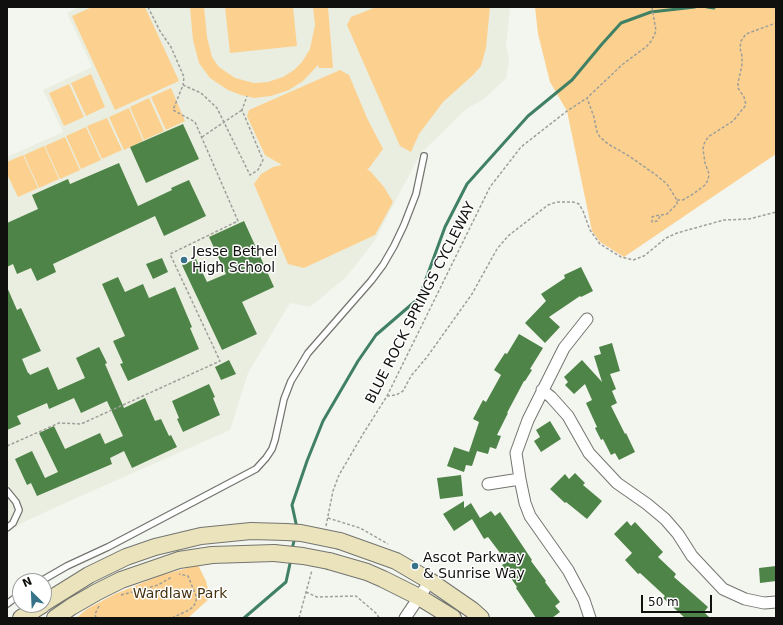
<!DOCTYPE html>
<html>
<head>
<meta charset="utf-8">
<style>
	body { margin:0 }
	#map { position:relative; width:783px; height:625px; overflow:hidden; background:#f3f5ef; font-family:"DejaVu Sans",sans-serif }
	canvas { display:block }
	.frame { position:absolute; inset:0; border:8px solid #10110f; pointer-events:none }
	.north { position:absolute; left:12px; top:573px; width:40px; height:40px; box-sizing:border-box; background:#fff; border:1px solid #9fa09f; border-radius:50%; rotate:336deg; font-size:11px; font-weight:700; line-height:16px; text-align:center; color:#10110f }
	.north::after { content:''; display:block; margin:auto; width:14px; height:18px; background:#36728a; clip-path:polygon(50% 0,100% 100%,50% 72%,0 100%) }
	.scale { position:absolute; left:641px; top:595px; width:71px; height:18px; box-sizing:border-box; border:2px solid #10110f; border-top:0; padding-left:5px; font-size:12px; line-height:14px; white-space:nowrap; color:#10110f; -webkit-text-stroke:3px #fff; paint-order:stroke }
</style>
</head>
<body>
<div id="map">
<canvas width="783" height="625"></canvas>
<div class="frame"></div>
<div class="north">N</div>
<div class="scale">50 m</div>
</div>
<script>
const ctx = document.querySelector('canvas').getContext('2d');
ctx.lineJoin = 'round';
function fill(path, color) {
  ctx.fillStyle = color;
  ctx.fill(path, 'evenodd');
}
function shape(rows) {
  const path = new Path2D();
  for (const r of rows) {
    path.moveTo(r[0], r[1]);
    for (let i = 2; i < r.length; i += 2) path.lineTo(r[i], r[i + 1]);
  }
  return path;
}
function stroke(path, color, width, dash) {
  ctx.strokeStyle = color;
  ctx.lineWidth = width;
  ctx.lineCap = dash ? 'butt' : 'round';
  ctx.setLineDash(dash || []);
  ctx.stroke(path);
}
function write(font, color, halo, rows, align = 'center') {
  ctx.font = font + ' "DejaVu Sans",sans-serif';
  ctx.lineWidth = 3;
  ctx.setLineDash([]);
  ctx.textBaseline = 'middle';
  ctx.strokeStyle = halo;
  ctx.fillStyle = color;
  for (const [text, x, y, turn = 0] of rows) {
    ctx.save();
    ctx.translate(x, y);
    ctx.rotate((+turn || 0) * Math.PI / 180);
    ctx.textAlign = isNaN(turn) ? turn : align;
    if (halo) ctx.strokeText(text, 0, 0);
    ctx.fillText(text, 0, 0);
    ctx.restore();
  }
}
const built = shape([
	[80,7,510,7,506,46,509,60,506,78,485,98,465,110,420,154,374,242,346,277,310,307,290,303,248,373,230,430,56,507,22,523,7,533,7,157,63,132,43,90,92,67,67,13]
]);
const green = shape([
	[92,7,145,7,179,81,115,110,72,16],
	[190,7,204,7,207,37,212,57,216,63,219,67,235,78,254,83,268,82,283,77,294,70,302,62,310,49,315,25,313,7,328,7,333,68,319,68,318,65,303,81,289,90,271,96,254,98,241,95,228,90,210,78,199,63,193,40],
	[225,7,293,7,297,46,230,53],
	[376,7,490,7,486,48,481,66,473,75,443,102,419,134,411,152,400,146,347,25,351,17],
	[535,7,776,7,776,154,624,257,600,242,592,231,567,111,550,82,538,34],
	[340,70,349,75,367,118,383,149,369,168,367,169,371,172,384,187,393,202,375,235,304,268,288,264,254,184,261,174,273,167,282,165,265,155,247,116,249,110],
	[91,74,105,107,86,116,71,83],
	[69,84,84,117,64,126,49,93],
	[171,88,185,121,166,130,151,97],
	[149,98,164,131,144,140,130,107],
	[129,108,143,141,124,150,109,117],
	[107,118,122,150,102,159,87,126],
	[86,127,101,160,81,169,66,136],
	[65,137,80,170,60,179,45,146],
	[44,146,59,179,39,188,24,155],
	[23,155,38,188,18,197,7,174,7,162],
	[198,565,206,581,210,598,188,618,76,618,87,609,115,594,159,576]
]);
const stream = shape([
	[707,7,714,8],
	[297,528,292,505,307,461,323,421,358,361,376,335,419,298,445,227,467,184,528,116,572,80,602,44,621,23,651,12,695,7],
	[292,549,295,537],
	[244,618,286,582,291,559]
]);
const building = shape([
	[183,124,199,159,146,183,130,147],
	[119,163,138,206,172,190,171,188,189,180,206,216,164,236,155,216,53,264,56,272,37,281,31,268,17,274,13,264,7,267,7,223,38,209,32,195,68,179,70,184],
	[244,221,274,287,242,302,257,334,222,350,182,265,196,259,207,282,226,274,209,237],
	[162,258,168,272,153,279,146,264],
	[581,267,593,291,581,297,580,296,549,317,560,327,545,343,525,323,546,301,541,294,565,278,564,275],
	[118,277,125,292,143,284,149,298,175,287,192,327,190,328,199,349,128,381,120,364,123,363,113,341,125,336,102,284],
	[7,287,17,310,21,308,41,351,22,359,28,373,29,373,30,375,48,367,58,390,85,378,76,358,99,347,107,363,105,364,124,408,145,398,155,421,161,419,169,436,171,435,177,447,132,468,124,451,110,458,112,464,37,496,31,483,27,485,15,459,32,451,45,478,58,472,39,433,54,426,65,449,100,433,105,444,123,436,107,401,81,413,74,398,49,409,47,403,17,416,21,424,7,430],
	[519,334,543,348,530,369,532,370,525,381,524,381,507,413,508,413,497,435,501,436,496,449,490,447,488,454,477,451,472,466,466,465,464,472,447,466,454,447,469,452,479,422,473,419,483,400,486,402,501,375,494,370,505,353,507,354],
	[612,343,620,371,610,374,616,389,612,391,617,403,611,406,625,434,626,433,635,452,619,460,615,453,611,455,603,439,601,440,595,428,597,427,586,403,592,400,585,384,574,394,565,385,568,382,564,377,582,360,602,382,594,356,601,354,599,347],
	[229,360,236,374,221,380,215,367],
	[209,384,215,397,213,398,220,415,183,432,177,419,179,418,172,401],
	[550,421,561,439,541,452,534,441,540,437,536,430],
	[575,473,585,483,583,485,602,501,587,519,566,502,565,503,550,489,565,474,569,479],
	[461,475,463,496,440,499,437,478],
	[464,501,464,508,471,503,480,518,491,511,495,516,500,512,532,560,531,561,546,581,545,582,560,602,555,606,560,612,552,618,536,618,516,588,517,587,502,565,507,562,488,537,484,539,472,519,454,531,443,514],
	[627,521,631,526,635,522,663,552,658,557,676,574,674,577,708,607,704,612,710,618,685,618,663,598,665,596,640,573,638,574,625,560,632,553,614,534],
	[776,566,776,581,760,583,759,568]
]);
const path = shape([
	[148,7,160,31,171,47,184,77,183,85],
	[652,7,656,31,652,40,647,46,623,64,587,98,594,117,597,132,600,137,608,144,629,156,656,175,667,184,677,200,677,204,667,214,655,216,652,217,652,222,657,221,661,215],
	[202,137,242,110],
	[677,200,683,200,693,194,705,185,708,180,709,174,705,163,703,149,704,144,708,137,733,121,746,105,744,97,738,88,738,83,742,65,742,56,740,48,741,41,746,34,776,23],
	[387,396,396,395,403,391,411,376,427,357,472,294,497,249,508,236,548,205,557,202,573,202,579,204,583,211,590,230,600,244,621,257,633,260,644,256,666,238,677,233,724,220,749,219,776,212],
	[7,446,59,423,81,424,220,361,170,254,238,221,195,122,173,110,183,85,201,93,217,108,250,175,258,170,263,160,242,110,247,96],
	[328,518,360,528,388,544],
	[326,526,333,491,339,475,363,434,387,396,490,187,521,147,567,111,587,98],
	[306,592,317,597,356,596,377,614,379,618],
	[121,595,158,585,172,577],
	[96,618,95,614,99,606],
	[172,618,189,610,193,607,196,602,196,596,188,576,179,574],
	[299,618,312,570]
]);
const lane = shape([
	[7,491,16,502,19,510,13,523,7,528],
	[41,581,67,566,108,547,256,469,266,458,272,449,275,440,284,399,291,381,299,368,308,353,371,281,383,265,394,246,404,225,416,194,424,156],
	[7,604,20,594]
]);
const street = shape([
	[587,319,564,348,528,420,516,453,520,479,525,503,530,516,568,570,584,600,590,618],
	[542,390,551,397,568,416,589,453,617,483,647,504,665,519,678,534,692,556,723,589,745,599,764,603,776,602],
	[488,484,520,479],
	[405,618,430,581]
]);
const secondary = shape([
	[340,541,396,561,430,581,472,610,481,618],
	[329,561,367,572,383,579,419,597,453,618],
	[44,603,89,575,126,557,155,547,201,536,251,531,286,532],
	[21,618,42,605],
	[55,618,71,607,97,592,121,580,179,560,212,555,274,553]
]);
const secondaryBridge = shape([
	[286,532,301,533,340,541],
	[274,553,303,556,329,561]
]);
const markers = [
	[184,260,4,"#36728a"],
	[415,566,4,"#36728a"]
];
const poiNames = [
	["Jesse Bethel",192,252],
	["High School",192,268],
	["Ascot Parkway",423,558],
	["& Sunrise Way",423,574]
];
const streetNames = [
	["BLUE ROCK SPRINGS CYCLEWAY",421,303,-63]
];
const parkNames = [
	["Wardlaw Park",180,594]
];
fill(built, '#eaeee0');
fill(green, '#fcd18f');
stroke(stream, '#408064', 3);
fill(building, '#4f8448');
stroke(lane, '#747570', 8);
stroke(street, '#747570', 13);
stroke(secondary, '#747570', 18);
stroke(path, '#9e9f9b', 1.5, [3, 2]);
stroke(lane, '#fff', 5.5);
stroke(street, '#fff', 11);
stroke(secondary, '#eae3bb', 16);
stroke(secondaryBridge, '#747570', 18, []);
stroke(secondaryBridge, '#eae3bb', 16);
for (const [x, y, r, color] of markers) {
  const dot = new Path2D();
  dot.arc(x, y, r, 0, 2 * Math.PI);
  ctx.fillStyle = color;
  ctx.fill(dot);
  stroke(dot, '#fff', 1.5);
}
write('14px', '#10110f', '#fff', poiNames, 'left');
write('14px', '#10110f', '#fff', streetNames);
write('14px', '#443110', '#fff', parkNames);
</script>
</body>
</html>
